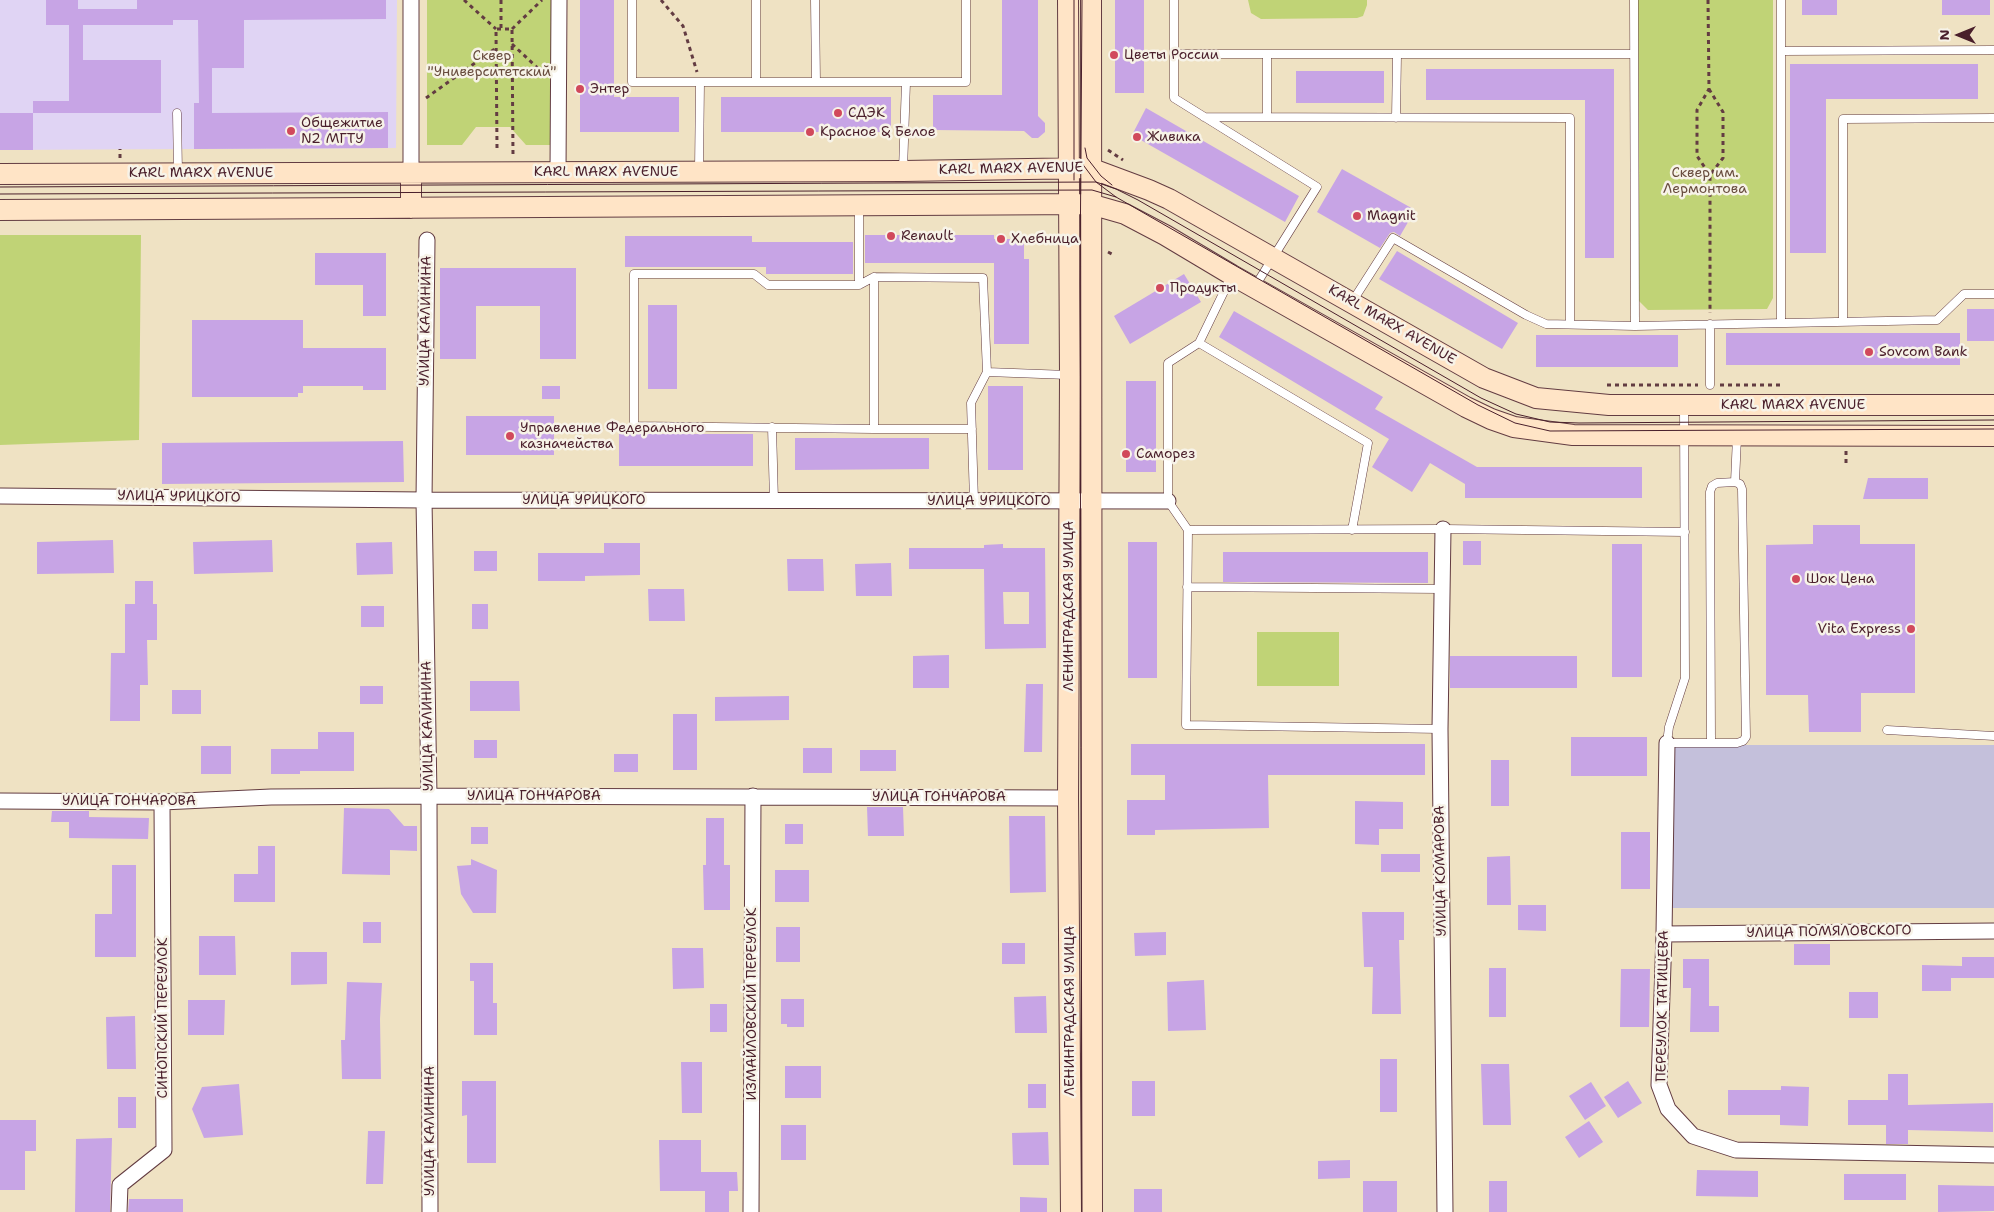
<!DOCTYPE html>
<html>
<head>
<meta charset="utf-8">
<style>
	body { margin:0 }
	#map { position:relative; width:1994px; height:1212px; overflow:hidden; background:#efe2c3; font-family:"Shantell Sans",sans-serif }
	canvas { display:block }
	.north { position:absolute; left:1934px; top:10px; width:50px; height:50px; -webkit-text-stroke:4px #f7f3e8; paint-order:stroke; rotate:270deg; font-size:14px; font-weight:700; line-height:20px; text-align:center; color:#4a1f2b }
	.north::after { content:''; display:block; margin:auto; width:18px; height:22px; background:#4a1f2b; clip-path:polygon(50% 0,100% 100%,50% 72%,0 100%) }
</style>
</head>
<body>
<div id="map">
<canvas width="1994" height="1212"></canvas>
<div class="north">N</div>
</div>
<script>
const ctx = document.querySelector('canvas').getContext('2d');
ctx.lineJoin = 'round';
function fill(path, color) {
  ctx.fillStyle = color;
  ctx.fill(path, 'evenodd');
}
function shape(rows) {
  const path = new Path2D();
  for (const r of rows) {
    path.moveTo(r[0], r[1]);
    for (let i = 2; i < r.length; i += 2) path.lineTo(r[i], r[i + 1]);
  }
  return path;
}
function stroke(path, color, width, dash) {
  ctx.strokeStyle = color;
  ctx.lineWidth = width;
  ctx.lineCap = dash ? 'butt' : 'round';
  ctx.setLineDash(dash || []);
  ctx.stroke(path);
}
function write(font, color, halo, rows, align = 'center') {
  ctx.font = font + ' "Shantell Sans",sans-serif';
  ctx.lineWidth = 5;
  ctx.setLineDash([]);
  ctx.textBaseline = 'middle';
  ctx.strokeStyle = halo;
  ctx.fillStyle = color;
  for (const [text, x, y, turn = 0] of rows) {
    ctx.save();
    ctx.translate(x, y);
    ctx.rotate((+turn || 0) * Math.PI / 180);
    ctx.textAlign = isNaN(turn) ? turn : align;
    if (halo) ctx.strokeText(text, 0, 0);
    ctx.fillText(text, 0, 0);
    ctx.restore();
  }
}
const built = shape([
	[0,0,397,0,396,148,0,150]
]);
const industrial = shape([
	[1667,745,1994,745,1994,908,1667,908]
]);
const green = shape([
	[427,0,556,0,556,145,526,145,510,127,476,127,462,145,427,145],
	[1248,0,1367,0,1367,5,1363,16,1357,18,1261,19,1251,13],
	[1637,0,1773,0,1773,298,1767,309,1648,310,1637,299],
	[0,235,141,235,139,440,0,445],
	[1257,632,1339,632,1339,686,1257,686]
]);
const building = shape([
	[46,0,78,0,78,9,137,9,137,0,386,0,386,19,244,20,244,68,212,68,212,113,388,112,388,148,194,149,194,103,199,103,198,20,173,20,173,25,83,25,83,60,161,60,161,113,33,113,33,101,69,101,69,25,46,25],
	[580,0,614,0,614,97,679,97,679,132,580,132],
	[1002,0,1038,0,1038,116,1045,123,1045,132,1038,138,1032,138,1024,131,933,130,933,95,1002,95],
	[1115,0,1144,0,1144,93,1115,93],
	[1802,0,1837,0,1837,15,1802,15],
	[1942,0,1990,0,1990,15,1942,15],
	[1790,64,1978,64,1978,99,1826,99,1826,253,1790,253],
	[1426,69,1614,69,1614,258,1585,258,1585,100,1426,100],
	[1296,71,1384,71,1384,103,1296,103],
	[721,97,891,97,891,132,721,132],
	[1146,108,1299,196,1285,222,1132,135],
	[0,113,33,113,33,150,0,150],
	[1342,169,1415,210,1400,236,1394,232,1390,233,1380,248,1317,212],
	[865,235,994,235,994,239,1024,239,1024,259,1029,259,1029,344,994,344,994,263,865,263],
	[625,236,752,236,752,242,853,242,853,274,766,274,766,267,625,267],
	[1397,251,1518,323,1502,349,1379,279],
	[315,253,386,253,386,316,363,316,363,285,315,285],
	[440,268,576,268,576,359,540,359,540,306,476,306,476,359,440,359],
	[1184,274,1201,302,1130,344,1114,316],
	[648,305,677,305,677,389,648,389],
	[1967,309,1994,309,1994,341,1967,341],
	[1234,311,1383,397,1375,409,1477,467,1642,467,1642,498,1465,498,1465,484,1430,463,1412,492,1372,467,1389,439,1219,337],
	[192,320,303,320,303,348,386,348,386,390,363,390,363,386,303,386,303,393,298,393,298,397,192,397],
	[1726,333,1960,333,1960,365,1726,365],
	[1536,335,1678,335,1678,367,1536,367],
	[1126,381,1156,381,1156,472,1126,472],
	[542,386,560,386,560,399,542,399],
	[988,386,1023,386,1023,470,988,470],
	[466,416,554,416,554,455,466,455],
	[619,434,753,434,753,466,619,466],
	[795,438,929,438,929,469,795,470],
	[403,441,404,482,162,484,162,443],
	[1868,478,1928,478,1928,499,1863,499],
	[1813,525,1860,525,1860,544,1915,544,1915,693,1861,693,1861,732,1809,732,1808,695,1766,695,1766,545,1813,544],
	[113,540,114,573,37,574,37,542],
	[272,540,273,572,194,574,193,542],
	[1463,541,1481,541,1481,565,1463,565],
	[392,542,393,574,357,575,356,543],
	[1128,542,1157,542,1157,678,1128,678],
	[604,543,640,543,640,575,585,576,585,581,538,581,538,553,604,553],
	[1003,544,1003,548,1045,548,1046,648,985,649,984,569,909,569,909,548,984,548,984,545],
	[1003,592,1029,592,1029,624,1004,624],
	[1612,544,1642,544,1642,677,1612,677],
	[474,551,497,551,497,571,474,571],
	[1223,552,1428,552,1428,583,1223,582],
	[787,559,823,559,824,591,788,591],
	[891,563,892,596,856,596,855,564],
	[135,581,153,581,153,604,157,604,157,640,147,640,148,685,140,685,140,721,110,721,111,653,125,653,125,604,135,604],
	[648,589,684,589,685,621,649,621],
	[472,604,488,604,488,629,472,629],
	[361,606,384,606,384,627,361,627],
	[949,655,949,688,913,688,913,656],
	[1450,656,1577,656,1577,688,1450,688],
	[470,681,519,681,520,711,470,711],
	[1026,684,1043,684,1042,752,1024,752],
	[360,686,383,686,383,704,360,704],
	[172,690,201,690,201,714,172,714],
	[789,696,789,720,715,721,715,697],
	[673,714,697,714,697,770,673,770],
	[318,732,354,732,354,771,300,771,300,774,271,774,271,749,318,749],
	[1571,737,1647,737,1647,776,1571,776],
	[474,740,497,740,497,758,474,758],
	[1131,744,1425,744,1425,775,1268,775,1269,828,1155,830,1155,835,1127,835,1127,800,1165,800,1165,775,1131,775],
	[201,746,231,746,231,774,201,774],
	[803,748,832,748,832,773,803,773],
	[860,750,896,750,896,771,860,771],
	[614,754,638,754,638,772,614,772],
	[1491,760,1509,760,1509,806,1491,806],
	[1355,801,1403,802,1403,829,1379,829,1379,845,1355,844],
	[867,807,903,807,904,836,868,836],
	[344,808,389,809,404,826,417,826,417,851,390,850,390,875,342,874],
	[52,811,89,811,89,817,149,818,148,839,69,838,69,822,51,822],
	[1009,816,1045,816,1046,892,1010,893],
	[706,818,724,818,724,865,730,865,730,910,704,910,703,865,706,865],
	[785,824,803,824,803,844,785,844],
	[471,827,488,827,488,844,471,844],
	[1621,832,1650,832,1650,889,1621,889],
	[258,846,275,846,275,902,234,902,234,874,258,874],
	[1381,854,1420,854,1420,872,1381,872],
	[1510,856,1511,905,1487,905,1487,857],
	[471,859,497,870,496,913,473,913,461,894,457,866,471,865],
	[112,865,136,865,136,957,95,957,95,914,112,914],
	[775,870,809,870,809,902,775,902],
	[1518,905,1546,905,1546,931,1518,930],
	[1362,912,1404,912,1404,940,1399,940,1401,1014,1372,1014,1373,967,1364,967],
	[363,922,381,922,381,943,363,943],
	[776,927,800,927,800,962,776,962],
	[1166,932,1166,955,1135,956,1134,933],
	[199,936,235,936,236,975,199,975],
	[1002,943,1025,943,1025,964,1002,964],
	[1794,944,1830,944,1830,965,1794,965],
	[672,948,703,948,704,988,673,989],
	[291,952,327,952,327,984,291,985],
	[1962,957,1994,957,1994,978,1951,978,1951,991,1922,991,1922,965,1962,966],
	[1683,959,1709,959,1709,1006,1719,1006,1719,1032,1690,1032,1691,988,1683,988],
	[470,963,493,963,493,1003,497,1003,497,1035,474,1035,474,981,470,981],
	[1489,968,1506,968,1506,1017,1489,1017],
	[1621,969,1650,969,1649,1027,1620,1027],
	[1204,980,1206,1030,1168,1031,1167,982],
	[347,982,382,983,380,1019,381,1079,342,1079,341,1040,345,1040],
	[1849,992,1878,992,1878,1018,1849,1018],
	[1046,996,1047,1033,1015,1033,1014,997],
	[781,999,804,999,804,1027,787,1027,787,1024,781,1024],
	[188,1000,225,1000,224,1035,188,1035],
	[710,1004,727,1004,727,1032,710,1032],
	[135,1016,136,1069,107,1069,106,1017],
	[1380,1059,1397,1059,1397,1112,1380,1112],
	[681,1062,702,1062,702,1113,682,1113],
	[1481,1064,1509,1064,1511,1125,1483,1125],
	[785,1066,821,1066,821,1098,785,1098],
	[1888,1074,1908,1074,1908,1105,1993,1103,1993,1132,1908,1130,1908,1144,1886,1144,1886,1125,1848,1125,1848,1100,1888,1100],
	[462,1081,496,1081,496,1163,467,1163,467,1115,462,1116],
	[1132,1081,1155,1081,1155,1116,1132,1116],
	[1628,1081,1642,1103,1618,1118,1604,1097],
	[1591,1082,1606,1106,1585,1120,1569,1096],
	[239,1084,243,1135,204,1138,192,1109,202,1087],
	[1028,1084,1046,1084,1046,1108,1028,1108],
	[1781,1086,1809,1087,1808,1126,1780,1125,1780,1115,1728,1115,1728,1090,1781,1090],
	[118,1097,136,1097,136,1128,118,1128],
	[0,1120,36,1120,36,1151,25,1151,25,1190,0,1190],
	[1589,1121,1603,1142,1579,1158,1565,1137],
	[781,1125,806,1125,806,1160,781,1160],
	[368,1131,385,1131,383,1184,366,1184],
	[1048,1132,1049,1165,1013,1165,1012,1133],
	[112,1138,110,1212,75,1212,76,1139],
	[659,1140,701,1140,701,1172,737,1172,738,1191,729,1191,729,1212,705,1212,705,1191,660,1191],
	[1350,1160,1350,1178,1318,1179,1318,1161],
	[1697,1170,1758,1171,1758,1197,1696,1196],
	[1844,1174,1906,1174,1906,1200,1844,1200],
	[1363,1181,1397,1181,1397,1212,1363,1212],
	[1489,1181,1507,1181,1507,1212,1489,1212],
	[1938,1185,1994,1186,1994,1211,1938,1212],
	[1134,1189,1162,1189,1162,1212,1134,1212],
	[1020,1197,1047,1198,1047,1212,1020,1212],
	[129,1199,183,1199,183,1212,128,1212]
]);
const path = shape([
	[464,0,496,29],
	[501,0,501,29],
	[661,0,683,26,697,72],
	[1708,0,1709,89,1697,110,1697,156,1710,175,1710,313],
	[512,29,542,0],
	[512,44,544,74],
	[497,69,512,69],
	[1709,89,1723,112,1723,158,1710,175],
	[426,98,496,48],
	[497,148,496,29,512,29,513,156],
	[1108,150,1123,160],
	[120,158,120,149],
	[1108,252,1114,255],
	[1607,385,1698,385],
	[1720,385,1781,385],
	[1846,451,1846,465]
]);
const service = shape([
	[632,0,632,82,966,82,966,0],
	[756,0,756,82],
	[815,0,816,82],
	[1174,0,1174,98,1317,187,1254,288],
	[1634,0,1635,326],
	[1781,51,1994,50],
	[1174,54,1634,54],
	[1267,55,1267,117],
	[177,113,178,173],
	[1204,117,1570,118,1570,324],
	[1396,118,1397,55],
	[699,170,700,82],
	[903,170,906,82],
	[859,206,859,285,874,277],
	[1232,275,1199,343,1168,363,1168,501,1188,530,1186,725,1440,729],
	[859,285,768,285,754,274,634,274,634,426,874,429],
	[1352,302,1393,238,1526,315,1546,324,1635,326,1937,320,1964,294,1994,294],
	[1781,322,1781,0],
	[1843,322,1843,119,1994,118],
	[1710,324,1710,385],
	[1199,343,1368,443,1352,530],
	[1684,405,1685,678,1669,727,1667,743,1737,743,1743,741,1746,737,1742,489,1740,484,1735,482,1717,483,1712,486,1710,492,1711,742],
	[772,427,774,501],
	[972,429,874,429,874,277,983,278,987,372,1068,375],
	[1735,482,1737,437],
	[974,501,971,403,987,372],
	[1188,530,1443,529,1685,532],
	[1187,587,1441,589],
	[1887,730,1994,736]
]);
const minor = shape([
	[558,172,559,0],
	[411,173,411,0],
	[427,240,424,500,429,796,430,1212],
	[0,496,424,500,1168,501],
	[1443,529,1440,729,1445,1212],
	[1667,743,1664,934,1659,1085,1668,1109,1693,1136,1736,1150,1994,1155],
	[0,801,162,802,271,797,429,796,1068,798],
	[1664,934,1994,931],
	[119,1212,120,1185,164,1150,162,802],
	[751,1212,753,796]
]);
const secondary = shape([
	[1068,0,1070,376,1068,798,1071,1212],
	[1091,0,1092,1212],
	[411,173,411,208],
	[0,174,903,171,1090,168,1149,190,1169,199,1484,378,1536,398,1609,405,1994,405],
	[0,210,1090,204,1125,214,1165,235,1232,275,1466,407,1491,419,1514,427,1573,435,1994,436]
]);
const tram = shape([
	[1082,0,1080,283,1082,1212],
	[1085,148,1087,158,1101,176,1112,185],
	[1081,162,1096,182,1116,197,1478,405,1515,423,1550,431,1994,429],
	[1074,180,1074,0],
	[0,187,1096,182,1116,189,1138,200,1481,398,1516,414,1550,422,1579,423,1994,420],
	[0,194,1092,190,1116,197]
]);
const markers = [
	[1114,55,5,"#d1495b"],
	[580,89,5,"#d1495b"],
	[838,113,5,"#d1495b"],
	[291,131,5,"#d1495b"],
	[810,132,5,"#d1495b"],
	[1137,137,5,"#d1495b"],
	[1357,216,5,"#d1495b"],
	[891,236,5,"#d1495b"],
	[1001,239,5,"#d1495b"],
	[1160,288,5,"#d1495b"],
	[1869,352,5,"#d1495b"],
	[510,436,5,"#d1495b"],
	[1126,454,5,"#d1495b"],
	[1796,579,5,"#d1495b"],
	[1911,629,5,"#d1495b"]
];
const poiNames = [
	["Цветы России",1124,55],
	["Энтер",590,89],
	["СДЭК",848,113],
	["Общежитие",301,123],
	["N2 МГТУ",301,139],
	["Красное & Белое",820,132],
	["Живика",1147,137],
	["Magnit",1367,216],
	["Renault",901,236],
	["Хлебница",1011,239],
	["Продукты",1170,288],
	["Sovcom Bank",1879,352],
	["Управление Федерального",520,428],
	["казначейства",520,444],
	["Саморез",1136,454],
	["Шок Цена",1806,579],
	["Vita Express",1901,629,"right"]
];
const parkNames = [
	["Сквер",492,56],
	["\"Университетский\"",492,72],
	["Сквер им.",1705,173],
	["Лермонтова",1705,189]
];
const streetNames = [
	["KARL MARX AVENUE",1011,169,-1],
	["KARL MARX AVENUE",606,172],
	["KARL MARX AVENUE",201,173],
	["УЛИЦА КАЛИНИНА",426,321,-89],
	["KARL MARX AVENUE",1392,325,30],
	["KARL MARX AVENUE",1793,405],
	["УЛИЦА УРИЦКОГО",179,497,1],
	["УЛИЦА УРИЦКОГО",584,500],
	["УЛИЦА УРИЦКОГО",989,501],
	["ЛЕНИНГРАДСКАЯ УЛИЦА",1069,606,-90],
	["УЛИЦА КАЛИНИНА",428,726,-91],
	["УЛИЦА ГОНЧАРОВА",534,796],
	["УЛИЦА ГОНЧАРОВА",939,797],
	["УЛИЦА ГОНЧАРОВА",129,801],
	["УЛИЦА КОМАРОВА",1441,871,-91],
	["УЛИЦА ПОМЯЛОВСКОГО",1829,932,-1],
	["ИЗМАЙЛОВСКИЙ ПЕРЕУЛОК",752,1004,-90],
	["ПЕРЕУЛОК ТАТИЩЕВА",1663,1006,-89],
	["ЛЕНИНГРАДСКАЯ УЛИЦА",1070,1011,-90],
	["СИНОПСКИЙ ПЕРЕУЛОК",163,1018,-90],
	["УЛИЦА КАЛИНИНА",430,1131,-90]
];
fill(built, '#e0d4f4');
fill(industrial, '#c4c0db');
fill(green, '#c0d376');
fill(building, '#c7a4e5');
stroke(service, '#633c42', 9);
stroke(minor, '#633c42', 17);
stroke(secondary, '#633c42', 22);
stroke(path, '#633c42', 3, [4, 4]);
stroke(service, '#fff', 8);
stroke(minor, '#fff', 15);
stroke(secondary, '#ffe4c6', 20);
stroke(tram, '#4a1f2b', 1);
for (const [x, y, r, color] of markers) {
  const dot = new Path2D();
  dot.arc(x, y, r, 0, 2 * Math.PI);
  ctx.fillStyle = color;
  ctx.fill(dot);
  stroke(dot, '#f7f3e8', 2);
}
write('14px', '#4a1f2b', '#f7f3e8', poiNames, 'left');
write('14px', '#684c3e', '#f7f3e8', parkNames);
write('14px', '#4a1f2b', '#f7f3e8', streetNames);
</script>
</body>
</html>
